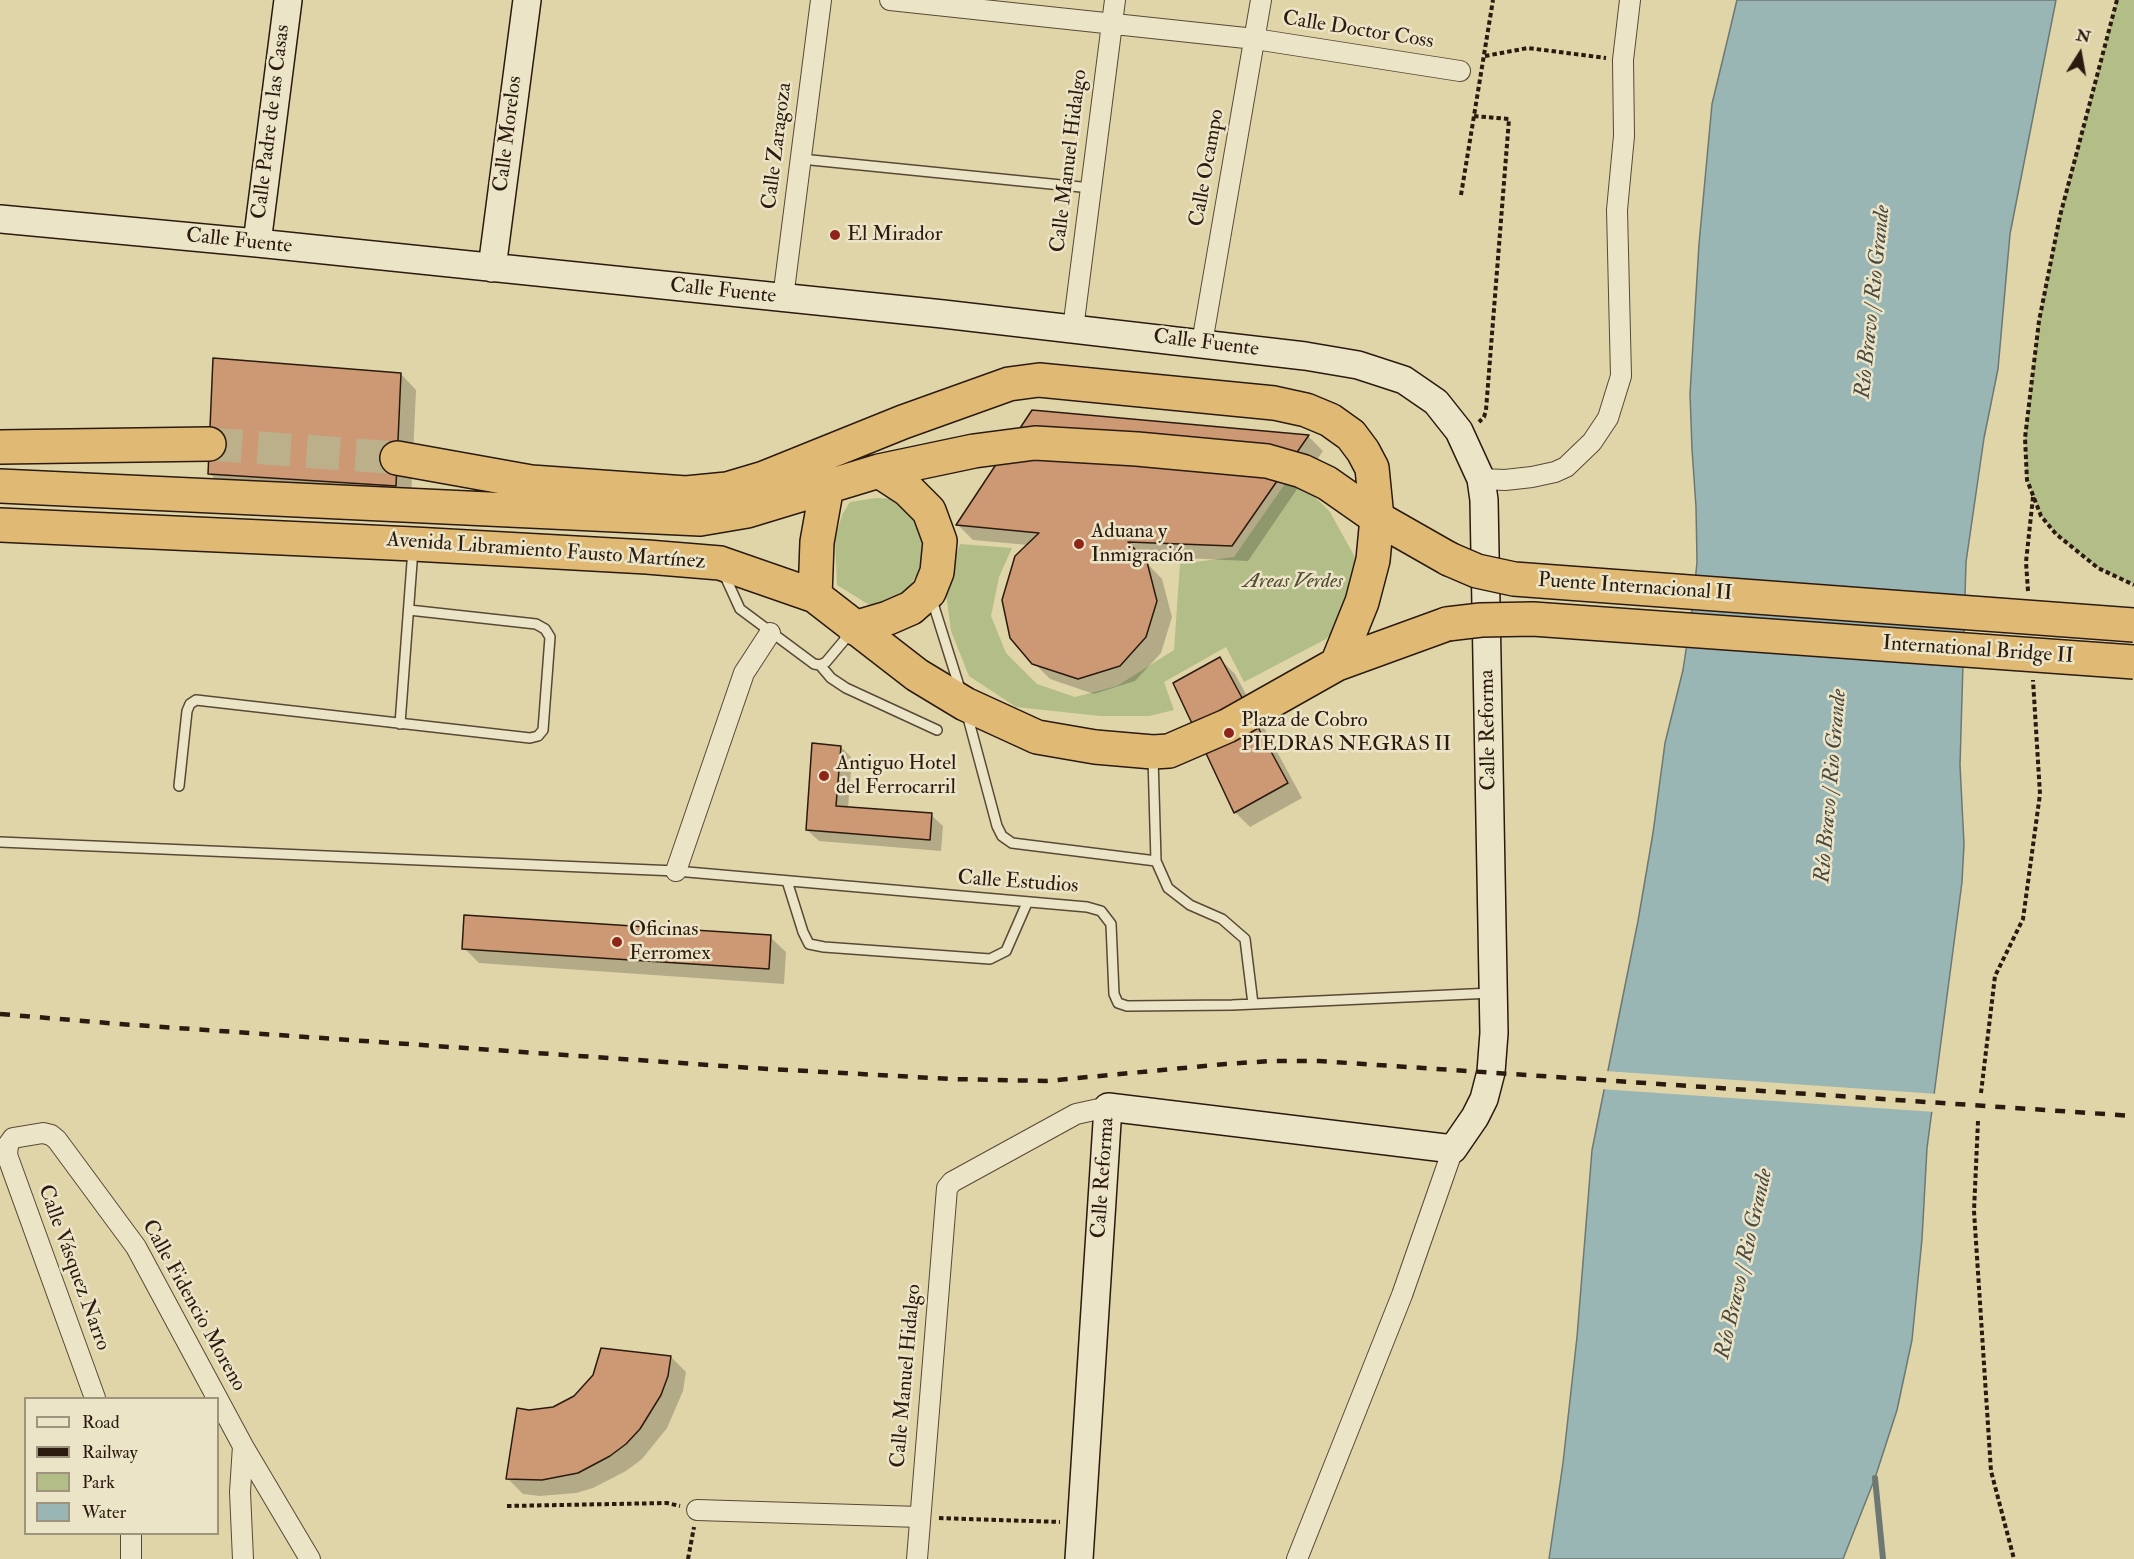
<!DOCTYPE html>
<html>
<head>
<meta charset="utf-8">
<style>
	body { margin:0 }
	#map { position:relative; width:2134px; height:1559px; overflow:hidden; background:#e0d5a9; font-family:"IM FELL Double Pica",serif }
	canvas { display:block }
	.legend { position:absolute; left:24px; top:1397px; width:195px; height:138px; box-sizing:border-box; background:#ebe4c7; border:2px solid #9e937d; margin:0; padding:8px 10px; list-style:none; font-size:18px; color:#2b1a0f }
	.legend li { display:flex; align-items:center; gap:12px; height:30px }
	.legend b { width:30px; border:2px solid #9e937d }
	.north { position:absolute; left:2050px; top:24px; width:60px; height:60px; -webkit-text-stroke:4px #ebe4c7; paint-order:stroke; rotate:11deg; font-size:16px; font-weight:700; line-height:24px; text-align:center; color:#2b1a0f }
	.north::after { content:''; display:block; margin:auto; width:21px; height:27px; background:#2b1a0f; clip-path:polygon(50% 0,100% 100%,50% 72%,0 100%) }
</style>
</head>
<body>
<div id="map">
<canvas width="2134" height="1559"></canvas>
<ul class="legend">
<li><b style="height:8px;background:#ebe4c7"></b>Road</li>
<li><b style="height:8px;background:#2b1a0f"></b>Railway</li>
<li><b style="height:16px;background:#b3bd87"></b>Park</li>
<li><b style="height:16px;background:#99b6b4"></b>Water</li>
</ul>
<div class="north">N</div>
</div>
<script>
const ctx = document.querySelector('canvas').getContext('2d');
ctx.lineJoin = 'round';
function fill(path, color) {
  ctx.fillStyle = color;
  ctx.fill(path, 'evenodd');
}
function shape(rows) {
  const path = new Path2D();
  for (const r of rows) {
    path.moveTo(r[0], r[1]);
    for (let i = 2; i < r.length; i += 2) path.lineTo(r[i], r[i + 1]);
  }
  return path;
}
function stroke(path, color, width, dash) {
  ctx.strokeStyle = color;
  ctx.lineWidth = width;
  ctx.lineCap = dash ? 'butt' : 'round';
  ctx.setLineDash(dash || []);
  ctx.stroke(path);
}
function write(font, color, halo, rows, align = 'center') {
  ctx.font = font + ' "IM FELL Double Pica",serif';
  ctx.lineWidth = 5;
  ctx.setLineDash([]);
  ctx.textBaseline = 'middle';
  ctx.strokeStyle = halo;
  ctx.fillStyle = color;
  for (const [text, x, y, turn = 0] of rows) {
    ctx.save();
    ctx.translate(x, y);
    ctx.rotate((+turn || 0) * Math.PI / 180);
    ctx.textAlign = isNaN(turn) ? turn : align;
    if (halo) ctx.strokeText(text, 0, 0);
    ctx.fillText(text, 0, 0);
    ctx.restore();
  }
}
const green = shape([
	[2117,0,2134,0,2134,584,2098,568,2056,534,2041,516,2027,480,2025,438,2039,321,2060,216],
	[1289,478,1298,480,1330,512,1356,559,1356,607,1326,639,1244,682,1226,647,1164,682,1174,710,1149,716,1100,716,1016,707,969,676,951,631,945,586,960,544,1012,548,999,577,991,616,1006,653,1037,684,1075,697,1117,686,1174,650,1180,564,1234,557],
	[876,498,895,499,914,514,923,529,924,551,921,569,909,587,891,604,871,606,837,585,835,539,842,515,850,502]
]);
const water = shape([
	[1737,0,2056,0,2010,234,1998,369,1984,438,1966,562,1960,765,1964,844,1962,882,1927,1148,1922,1239,1912,1340,1897,1410,1875,1478,1843,1559,1549,1559,1563,1463,1577,1337,1592,1150,1638,921,1653,833,1665,743,1683,670,1693,603,1697,562,1696,507,1692,449,1690,394,1699,244,1712,104,1737,0]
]);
const pier = shape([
	[1605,1071,1938,1094,1935,1112,1600,1089]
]);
const shadow = shape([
	[401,374,416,390,411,500,225,489,210,474],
	[1032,412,1308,436,1323,451,1248,561,1140,556,1162,579,1172,617,1161,653,1135,681,1094,694,1050,679,1034,663,1028,545,973,540,958,525],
	[1220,659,1235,674,1302,798,1250,827,1235,812],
	[841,747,852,758,848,808,931,815,943,826,941,851,819,841,807,830],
	[770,937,786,952,784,984,479,963,464,948],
	[671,1357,686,1372,683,1391,667,1428,642,1459,626,1471,593,1488,576,1493,540,1496,523,1494,507,1478,529,1412,554,1408]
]);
const stream = shape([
	[1875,1478,1883,1559]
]);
const building = shape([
	[213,358,401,373,396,486,208,474,213,358],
	[1032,410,1309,435,1232,546,1128,542,1147,562,1157,601,1146,637,1120,666,1078,679,1032,664,1010,638,1002,600,1015,556,1039,533,956,525,1032,410],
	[1220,657,1288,783,1234,813,1173,683,1220,657],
	[812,743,841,746,836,806,932,813,930,840,806,830,812,743],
	[464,915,771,935,769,969,462,949,464,915],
	[601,1348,671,1356,668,1376,661,1395,640,1429,626,1444,610,1456,578,1473,542,1480,506,1479,517,1408,529,1410,553,1407,574,1396,593,1375,601,1348]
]);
const highwayTunnel = shape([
	[209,444,397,458]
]);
const path = shape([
	[2117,0,2060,216,2039,321,2025,438,2027,480,2041,516,2056,534,2098,568,2134,585],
	[1485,56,1528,48,1606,58],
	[1474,116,1509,119,1486,410,1484,417,1479,422],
	[1461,195,1493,0],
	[2028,591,2026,562,2033,497],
	[1981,1093,1995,976,2023,919,2040,794,2033,680],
	[1978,1121,1974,1211,1991,1471,2014,1559],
	[507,1506,667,1503,680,1506],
	[939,1518,1060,1522],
	[688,1559,694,1527]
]);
const lane = shape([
	[801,159,1091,188],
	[724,574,740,609,814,664,820,665,826,662,852,631],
	[932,600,960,689],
	[820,665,831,678,846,688,937,730],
	[967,714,997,826,1002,836,1012,843,1156,861,1153,757],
	[400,724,413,549],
	[179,786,187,711,190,704,196,700,530,738,538,736,543,730,550,637,545,629,536,624,409,610],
	[0,842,676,871,1087,907,1101,911,1111,924,1114,994,1118,1003,1127,1006,1232,1005,1492,993],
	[1156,861,1168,888,1190,905,1222,919,1245,939,1253,1004],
	[787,881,803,932,809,944,824,947,990,959,1006,951,1027,903]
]);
const street = shape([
	[890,0,1255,39,1460,71],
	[783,298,821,0],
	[1073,329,1115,0],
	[1202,343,1261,0],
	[1481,479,1505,480,1532,477,1555,472,1566,467,1592,442,1608,418,1621,376,1617,210,1624,136,1623,60,1630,0],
	[676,871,744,673,770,633],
	[95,1398,7,1155,8,1145,13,1138,43,1133,51,1135,57,1140,136,1247,243,1446,310,1559],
	[243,1446,240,1492,243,1559],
	[697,1510,920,1517],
	[131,1534,131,1559],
	[917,1559,947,1188,952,1182,1076,1114,1108,1107],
	[1297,1559,1402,1295,1453,1149]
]);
const secondary = shape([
	[0,219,257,243,943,314,1305,356,1358,365,1404,380,1436,402,1459,431,1481,479,1484,500,1494,1033,1491,1072,1484,1099,1475,1117,1453,1149,1108,1107,1079,1559],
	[257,243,288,0],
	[492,268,527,0]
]);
const highway = shape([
	[0,447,209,444],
	[397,458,531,482,686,493,727,489,764,478,903,422,1009,384,1039,380,1274,403,1306,410,1330,420,1351,435,1363,451,1372,468,1377,518,1373,560,1362,602,1337,664],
	[0,486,700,519,747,511,879,471,974,451,1035,443,1137,449,1267,461,1302,471,1327,483,1377,518,1449,559],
	[0,525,413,544,647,557,720,563,815,596,917,675,965,704,1037,737,1095,747,1153,752,1169,751,1227,726,1337,664,1447,624],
	[815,596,817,542,827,486],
	[854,628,888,618,911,608,929,592,937,572,940,541,929,511,908,490,879,471]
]);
const rail = shape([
	[0,1014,120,1024,752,1068,951,1079,1046,1081,1226,1064,1271,1061,1319,1061,2134,1116]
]);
const highwayBridge = shape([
	[1449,559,1477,571,1514,579,2134,625],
	[1447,624,1481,620,1533,619,2134,662]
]);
const markers = [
	[835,235,6,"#8f2418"],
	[1079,544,6,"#8f2418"],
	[1229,733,6,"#8f2418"],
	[824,776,6,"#8f2418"],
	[617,942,6,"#8f2418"]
];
const streetNames = [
	["Calle Doctor Coss",1358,31,9],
	["Calle Padre de las Casas",272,122,-83],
	["Calle Morelos",509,134,-83],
	["Calle Zaragoza",778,146,-83],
	["Calle Manuel Hidalgo",1070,161,-83],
	["Calle Ocampo",1208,168,-80],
	["Calle Fuente",239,242,6],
	["Calle Fuente",723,292,6],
	["Calle Fuente",1206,344,7],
	["Avenida Libramiento Fausto Martínez",546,552,4],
	["Puente Internacional II",1635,588,4],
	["International Bridge II",1978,651,4],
	["Calle Reforma",1489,730,-91],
	["Calle Estudios",1018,883,4],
	["Calle Reforma",1104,1178,-86],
	["Calle Vásquez Narro",73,1268,70],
	["Calle Fidencio Moreno",193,1306,61],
	["Calle Manuel Hidalgo",907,1376,-85]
];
const poiNames = [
	["El Mirador",847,235],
	["Aduana y",1091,532],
	["Inmigración",1091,556],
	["Plaza de Cobro",1241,721],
	["PIEDRAS NEGRAS II",1241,745],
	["Antiguo Hotel",836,764],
	["del Ferrocarril",836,788],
	["Oficinas",629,930],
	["Ferromex",629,954]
];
const parkNames = [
	["Areas Verdes",1293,582]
];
const waterNames = [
	["Río Bravo / Rio Grande",1874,302,-84],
	["Río Bravo / Rio Grande",1832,786,-85],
	["Río Bravo / Rio Grande",1745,1264,-77]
];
fill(green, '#b3bd87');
fill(water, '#99b6b4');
stroke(water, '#6d7872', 1.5);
fill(pier, '#e0d5a9');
fill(shadow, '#0003');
stroke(stream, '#6d7872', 6);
fill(building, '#cd9874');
stroke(building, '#2b1a0f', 1.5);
stroke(highwayTunnel, '#bcb08a', 33, [33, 16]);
stroke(lane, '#584936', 12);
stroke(street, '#584936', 22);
stroke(secondary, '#2b1a0f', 30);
stroke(highway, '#2b1a0f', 36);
stroke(path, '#2b1a0f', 4, [4.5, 3]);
stroke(lane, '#ebe4c7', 9);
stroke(street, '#ebe4c7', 20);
stroke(secondary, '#ebe4c7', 27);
stroke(highway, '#e0ba74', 33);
stroke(rail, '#2b1a0f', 4.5, [10, 10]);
stroke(highwayBridge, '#2b1a0f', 36, []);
stroke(highwayBridge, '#e0ba74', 33);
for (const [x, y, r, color] of markers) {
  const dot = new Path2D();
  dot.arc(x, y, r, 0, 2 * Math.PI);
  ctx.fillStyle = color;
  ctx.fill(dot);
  stroke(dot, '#ebe4c7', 2);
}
write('21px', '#2b1a0f', '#ebe4c7', streetNames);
write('21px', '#2b1a0f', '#ebe4c7', poiNames, 'left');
write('italic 21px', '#544b33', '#ebe4c7', parkNames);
write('italic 22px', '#4c4941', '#ebe4c7', waterNames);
</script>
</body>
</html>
